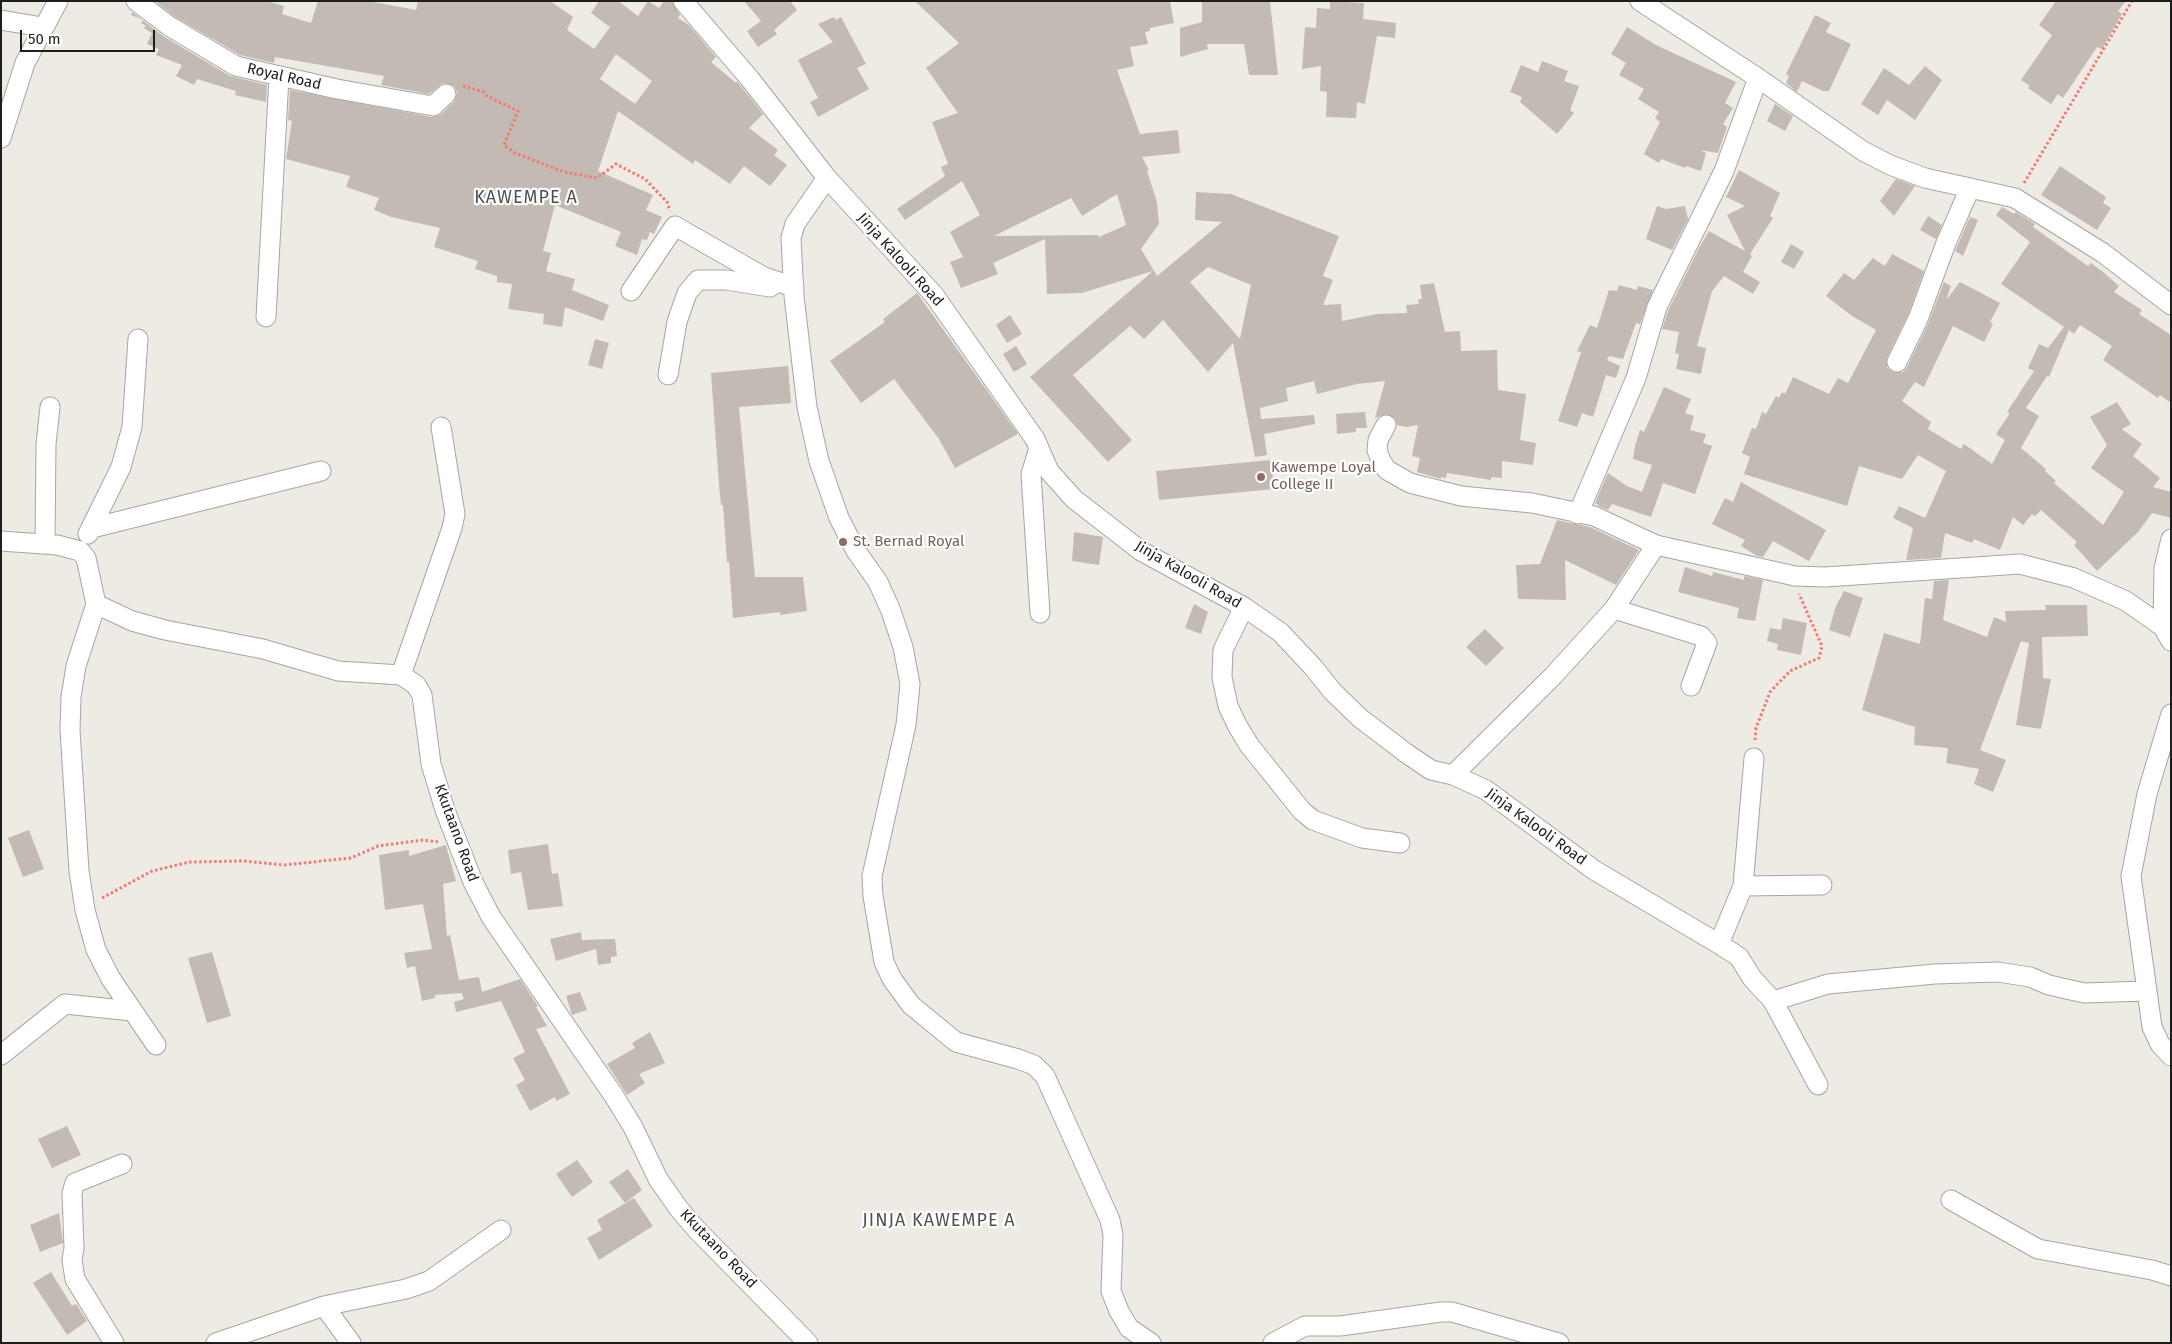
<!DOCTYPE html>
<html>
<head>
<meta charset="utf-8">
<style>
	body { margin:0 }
	#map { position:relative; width:2172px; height:1344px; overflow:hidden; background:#eeebe4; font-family:"Fira Sans",sans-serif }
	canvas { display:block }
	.frame { position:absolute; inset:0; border:2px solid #1e1e1e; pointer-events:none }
	.scale { position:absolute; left:20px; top:30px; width:135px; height:22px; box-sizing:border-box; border:2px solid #1e1e1e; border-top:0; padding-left:6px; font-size:15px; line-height:18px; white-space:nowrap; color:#1e1e1e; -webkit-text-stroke:4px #fff; paint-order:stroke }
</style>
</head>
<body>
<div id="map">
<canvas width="2172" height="1344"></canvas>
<div class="frame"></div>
<div class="scale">50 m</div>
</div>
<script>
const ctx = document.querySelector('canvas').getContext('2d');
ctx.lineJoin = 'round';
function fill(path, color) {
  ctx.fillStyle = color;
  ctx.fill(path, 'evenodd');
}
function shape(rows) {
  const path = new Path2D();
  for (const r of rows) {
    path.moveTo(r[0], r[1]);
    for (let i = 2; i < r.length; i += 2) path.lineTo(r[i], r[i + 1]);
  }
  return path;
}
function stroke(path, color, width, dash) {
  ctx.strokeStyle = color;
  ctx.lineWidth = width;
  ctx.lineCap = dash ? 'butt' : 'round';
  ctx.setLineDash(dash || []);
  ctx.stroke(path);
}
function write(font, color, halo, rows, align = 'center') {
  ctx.font = font + ' "Fira Sans",sans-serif';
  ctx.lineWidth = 4.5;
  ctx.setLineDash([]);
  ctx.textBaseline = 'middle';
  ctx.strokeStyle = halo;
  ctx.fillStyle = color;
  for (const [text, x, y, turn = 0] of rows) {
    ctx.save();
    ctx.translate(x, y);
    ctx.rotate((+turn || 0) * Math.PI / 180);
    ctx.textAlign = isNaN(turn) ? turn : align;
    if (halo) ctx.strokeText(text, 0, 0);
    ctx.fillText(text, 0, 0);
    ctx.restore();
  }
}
const building = shape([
	[155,1,267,1,284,6,282,14,311,23,318,1,368,1,416,10,418,1,550,1,573,17,567,30,594,49,610,27,591,13,599,1,618,1,638,16,648,1,659,8,664,1,672,1,680,15,678,18,689,25,716,57,711,62,736,83,737,81,763,114,749,128,778,150,774,155,787,165,770,186,744,166,730,184,695,160,693,164,618,111,598,171,653,195,646,210,662,217,654,234,650,232,647,240,642,239,637,255,615,246,621,232,555,205,543,251,551,253,546,271,575,279,572,290,609,305,603,321,565,307,562,327,543,324,544,314,508,309,512,284,497,282,497,276,475,269,478,261,434,247,440,228,391,217,374,210,379,198,346,187,350,176,286,159,292,121,288,120,290,90,431,117,440,115,454,102,457,92,454,86,443,83,429,94,381,85,384,76,275,57,274,63,240,55,175,17],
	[616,54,652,81,635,104,600,79],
	[744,1,790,1,797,10,774,30,777,34,758,47,747,31,761,21],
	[915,1,1170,1,1174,23,1150,28,1150,31,1145,32,1148,44,1130,47,1134,66,1117,70,1140,134,1178,130,1180,153,1142,157,1149,170,1147,171,1157,202,1159,224,1141,249,1157,276,1222,222,1195,220,1196,192,1231,194,1339,236,1323,276,1333,280,1323,305,1341,304,1342,321,1377,314,1407,313,1406,305,1419,304,1418,299,1422,299,1420,285,1434,283,1445,332,1460,331,1461,351,1497,350,1498,390,1526,394,1520,440,1536,443,1533,465,1502,461,1502,478,1491,477,1491,480,1447,473,1446,478,1441,477,1441,479,1417,472,1420,458,1412,456,1418,425,1406,427,1397,425,1395,419,1386,414,1375,418,1385,381,1357,384,1317,394,1314,381,1286,388,1288,401,1260,408,1261,419,1314,415,1315,424,1264,434,1267,455,1255,457,1233,343,1208,372,1163,320,1144,339,1130,326,1073,375,1132,440,1108,462,1030,377,1153,271,1082,293,1047,294,1045,239,993,263,998,274,961,288,950,262,963,257,950,232,980,215,962,181,905,220,897,209,945,176,941,167,948,164,932,122,958,113,926,68,959,43],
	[1117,194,1126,225,1099,237,1098,235,994,236,1071,198,1082,216],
	[1208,267,1251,285,1240,339,1190,282],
	[1202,1,1270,1,1278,75,1249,75,1244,44,1207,44,1208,49,1180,57,1180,28,1202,22],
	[1330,1,1364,3,1363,19,1396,23,1395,38,1377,36,1365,104,1357,102,1356,118,1326,117,1327,92,1320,91,1321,66,1302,69,1305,27,1316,28,1317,8,1330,9],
	[2056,1,2126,1,2118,11,2122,14,2102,49,2097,47,2063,98,2058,94,2051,104,2028,88,2030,86,2021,80,2052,35,2039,25],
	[132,12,163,36,230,76,267,85,266,102,235,95,236,91,197,79,194,85,176,76,182,65,156,55,159,49,147,44,152,33,144,28,146,26,141,23,143,20,131,15],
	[1815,15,1831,23,1826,32,1851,44,1829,91,1823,91,1802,81,1797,92,1786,83,1789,76,1786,74],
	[834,17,836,20,841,17,866,64,857,68,869,89,818,117,810,102,818,98,798,60,833,42,818,24],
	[1627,27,1656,45,1736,82,1725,103,1733,108,1723,124,1727,127,1718,153,1700,150,1706,153,1701,171,1686,166,1685,168,1661,159,1659,163,1644,154,1660,122,1655,118,1659,112,1638,99,1644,89,1619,75,1626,63,1611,54],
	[1542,61,1568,71,1564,81,1579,86,1570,110,1574,113,1557,134,1520,102,1522,97,1510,92,1521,65,1538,72],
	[1925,66,1942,80,1915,120,1887,100,1878,115,1861,104,1884,68,1909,85],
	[1775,104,1793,116,1785,131,1767,121],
	[2060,166,2106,197,2103,203,2111,208,2097,230,2041,195],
	[1739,170,1780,193,1770,216,1773,218,1750,254,1752,256,1743,272,1760,282,1753,294,1724,276,1712,291,1697,346,1706,348,1701,374,1676,369,1679,354,1675,353,1679,332,1662,329,1668,311,1699,248,1709,231,1745,251,1727,215,1745,206,1726,197],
	[1896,179,1915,186,1894,216,1880,201],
	[1657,206,1666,209,1685,206,1688,219,1672,250,1646,239],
	[2002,207,2014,214,2016,212,2035,224,2033,227,2088,266,2091,263,2103,272,2119,286,2114,292,2142,310,2139,314,2171,335,2171,403,2160,395,2158,398,2103,360,2112,346,2080,325,2074,334,2069,330,2049,377,2047,376,2026,408,2039,416,2021,448,2046,469,2045,471,2056,481,2054,483,2103,525,2124,492,2091,468,2107,445,2090,417,2117,402,2131,424,2122,429,2142,444,2133,456,2160,478,2153,487,2171,492,2171,518,2152,513,2139,531,2097,571,2074,545,2077,542,2041,510,2035,516,2032,514,2023,525,2013,517,2000,550,1974,539,1972,543,1945,533,1941,558,1906,560,1913,528,1893,518,1899,506,1925,518,1946,471,1918,455,1902,479,1859,466,1847,506,1744,474,1750,457,1742,453,1752,428,1756,429,1762,412,1766,414,1776,396,1779,398,1782,392,1785,394,1793,377,1829,394,1838,378,1848,383,1876,330,1852,316,1826,296,1844,273,1854,280,1873,258,1885,266,1892,254,1924,271,1908,315,1887,358,1887,368,1893,372,1903,372,1907,367,1928,324,1944,282,1951,286,1946,300,1960,282,2000,303,1990,322,1993,324,1984,342,1953,326,1924,387,1915,382,1902,401,1931,422,1928,429,1961,449,1964,444,1992,464,2005,440,1996,434,2010,413,2007,412,2034,371,2028,368,2039,344,2048,348,2064,327,2001,284,2030,242,1996,215],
	[1928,216,1942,225,1936,239,1920,230],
	[1970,217,1978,220,1963,256,1955,251],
	[1791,244,1804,252,1794,269,1781,262],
	[1619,285,1637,290,1638,286,1653,290,1640,324,1636,323,1623,359,1609,356,1607,360,1620,366,1616,378,1606,375,1593,417,1582,413,1577,427,1558,421,1581,352,1577,351,1590,325,1597,328,1609,290,1617,291],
	[917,293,1018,434,955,468,939,439,894,379,861,403,830,361,885,322,883,319],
	[1010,315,1022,334,1007,343,996,325],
	[595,339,609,343,602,369,588,365],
	[1016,346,1027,364,1014,372,1003,354],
	[788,366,791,403,739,407,755,577,803,577,807,611,780,615,780,612,733,618,729,562,727,562,723,505,721,505,719,485,711,373],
	[1664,387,1691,399,1685,413,1694,416,1690,430,1706,434,1703,443,1712,446,1695,494,1663,483,1651,517,1612,504,1608,510,1601,507,1595,503,1608,473,1627,486,1642,492,1652,465,1633,459,1635,446,1640,430,1644,432],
	[1365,412,1367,428,1356,428,1356,432,1337,434,1336,414],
	[1271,460,1274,489,1159,500,1156,471],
	[1741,482,1826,530,1809,561,1773,541,1763,557,1757,556,1741,546,1745,540,1712,524,1725,498,1733,502],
	[1557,520,1590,527,1639,550,1616,585,1565,560,1566,600,1518,599,1516,565,1540,564],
	[1074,532,1103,537,1099,565,1072,561],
	[1685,567,1712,576,1713,572,1744,580,1744,576,1763,580,1755,621,1737,618,1739,608,1678,592],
	[1949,580,1943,620,1987,637,1994,617,2006,622,2005,611,2046,610,2045,605,2087,605,2088,636,2042,637,2043,678,2051,679,2041,729,2016,725,2029,643,2021,641,1980,750,2006,760,1993,792,1974,784,1979,769,1946,763,1948,748,1914,745,1915,727,1862,710,1884,633,1920,644,1925,598,1932,599,1934,581],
	[1844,591,1863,598,1850,637,1829,630,1836,606],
	[1194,604,1208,612,1201,634,1185,628],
	[1783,618,1807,623,1801,655,1777,650,1778,644,1767,641,1770,628,1781,630],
	[1485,629,1504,648,1486,666,1466,647],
	[29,830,44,869,23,877,8,838],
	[548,844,552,874,558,873,563,906,528,910,521,872,511,874,508,850],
	[446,845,456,881,443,884,447,936,450,935,459,980,479,977,482,992,520,979,538,1006,536,1007,547,1026,536,1029,570,1094,556,1101,555,1097,530,1111,516,1085,525,1080,513,1058,525,1052,501,1001,456,1012,454,1002,464,999,462,993,435,995,435,998,422,1001,415,966,407,968,404,953,432,949,423,904,385,910,379,855,409,850,409,856],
	[581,932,582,940,615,939,617,956,611,957,611,963,598,965,596,949,556,961,550,939],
	[212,952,231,1016,207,1023,188,958],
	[580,992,587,1010,572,1015,566,996],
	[650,1032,665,1063,639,1074,645,1083,627,1095,607,1064,635,1048,632,1043],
	[67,1126,81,1155,52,1168,38,1139],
	[577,1160,593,1182,572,1197,556,1174],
	[628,1169,642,1190,625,1203,609,1182],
	[634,1198,653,1226,599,1260,587,1238,602,1230,597,1220],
	[59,1213,63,1243,40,1252,30,1225],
	[51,1272,72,1306,76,1304,87,1321,67,1335,33,1283]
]);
const path = shape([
	[463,86,484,92,487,96,518,111,504,145,515,153,564,172,597,178,616,164,645,179,667,202,670,211],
	[2024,183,2132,1],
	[1755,740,1756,728,1770,692,1790,671,1819,658,1822,646,1799,594],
	[102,898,152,871,190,862,243,861,284,865,351,858,378,846,423,840,439,842]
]);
const minor = shape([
	[136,1,169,26,236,66,337,89,433,106,446,94],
	[683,1,750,79,827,178,934,295,1035,439,1049,471,1074,499,1141,551,1244,607,1280,632,1313,667,1333,692,1360,718,1406,753,1431,770,1453,775,1486,790,1594,870,1719,944,1739,957,1752,978,1773,1001,1828,984,1935,974,1998,972,2030,977,2049,985,2084,993,2146,991],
	[1640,1,1758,78,1863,151,1890,165,1925,178,2015,198,2103,253,2171,305],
	[1,20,42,27],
	[1,138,25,63,58,1],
	[827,178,795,224,791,238,794,296,807,407,819,461,839,518,856,551,878,582,891,611,903,647,910,684,906,725,872,876,873,896,884,962,892,979,911,1005,956,1042,1018,1059,1034,1065,1045,1076,1110,1220,1113,1235,1111,1291,1119,1311,1129,1328,1151,1343],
	[631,291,675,226,764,277,794,287],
	[266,317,279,77],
	[1897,362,1918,319,1946,243,1970,188],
	[668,375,677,322,687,293,698,280,726,280,770,287,773,285],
	[1386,425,1378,440,1377,450,1381,461,1387,470,1410,483,1461,496,1532,503,1594,516,1656,545,1795,576,1825,577,2020,564,2074,578,2126,601,2163,627,2171,641],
	[1039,448,1031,474,1040,613],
	[1578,514,1636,378,1657,307,1724,171,1758,78],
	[92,528,321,471],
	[88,534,121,467,132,427,138,339],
	[1,541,57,545,80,551,86,558,96,604,132,621,165,630,263,649,338,671,401,675,416,685,422,695,431,764,445,810,473,882,491,917,614,1096,633,1127,658,1179,679,1209,697,1230,808,1343],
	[45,544,46,444,50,407],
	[96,604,76,666,71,697,70,730,79,871,85,910,96,950,111,979,156,1045],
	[1244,607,1223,650,1222,677,1228,706,1237,725,1249,745,1302,811,1313,820,1362,838,1400,843],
	[1614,609,1701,636,1707,643,1691,686],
	[2163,627,2164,568,2171,539],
	[401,675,452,528,455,514,441,427],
	[2171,714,2147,794,2131,876,2152,1027,2160,1044,2171,1056],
	[1453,775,1553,676,1614,609,1656,545],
	[1743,886,1754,758],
	[1719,944,1743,886,1822,885],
	[1773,1001,1818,1085],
	[1,1055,65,1004,132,1011],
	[1951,1200,2038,1249,2152,1270,2171,1276],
	[324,1306,351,1343],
	[114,1343,75,1279,72,1260,74,1248,72,1193,75,1183,122,1164],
	[216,1343,324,1306,406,1289,429,1281,501,1230],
	[1273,1343,1305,1326,1340,1326,1441,1312,1452,1312,1559,1343]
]);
const markers = [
	[1261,477,5,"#8d6e63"],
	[843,542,5,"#8d6e63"]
];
const streetNames = [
	["Royal Road",284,77,13],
	["Jinja Kalooli Road",900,260,48],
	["Jinja Kalooli Road",1188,575,30],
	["Jinja Kalooli Road",1536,827,36],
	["Kkutaano Road",456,833,70],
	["Kkutaano Road",718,1249,46]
];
const educationNames = [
	["Kawempe Loyal",1271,468],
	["College II",1271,485],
	["St. Bernad Royal",853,542]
];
const quarterNames = [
	["KAWEMPE A",526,198],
	["JINJA KAWEMPE A",939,1221]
];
fill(building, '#c3bab4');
stroke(minor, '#a5a5a5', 21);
stroke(path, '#f37971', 3, [2.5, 2.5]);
stroke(minor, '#fff', 19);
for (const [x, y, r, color] of markers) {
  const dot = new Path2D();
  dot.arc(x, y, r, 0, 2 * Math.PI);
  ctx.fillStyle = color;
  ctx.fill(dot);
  stroke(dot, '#fff', 2);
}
write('15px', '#1e1e1e', '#fff', streetNames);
write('15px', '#785e54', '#fff', educationNames, 'left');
ctx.letterSpacing = '1px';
write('18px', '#515151', '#fff', quarterNames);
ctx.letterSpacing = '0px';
</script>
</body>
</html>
